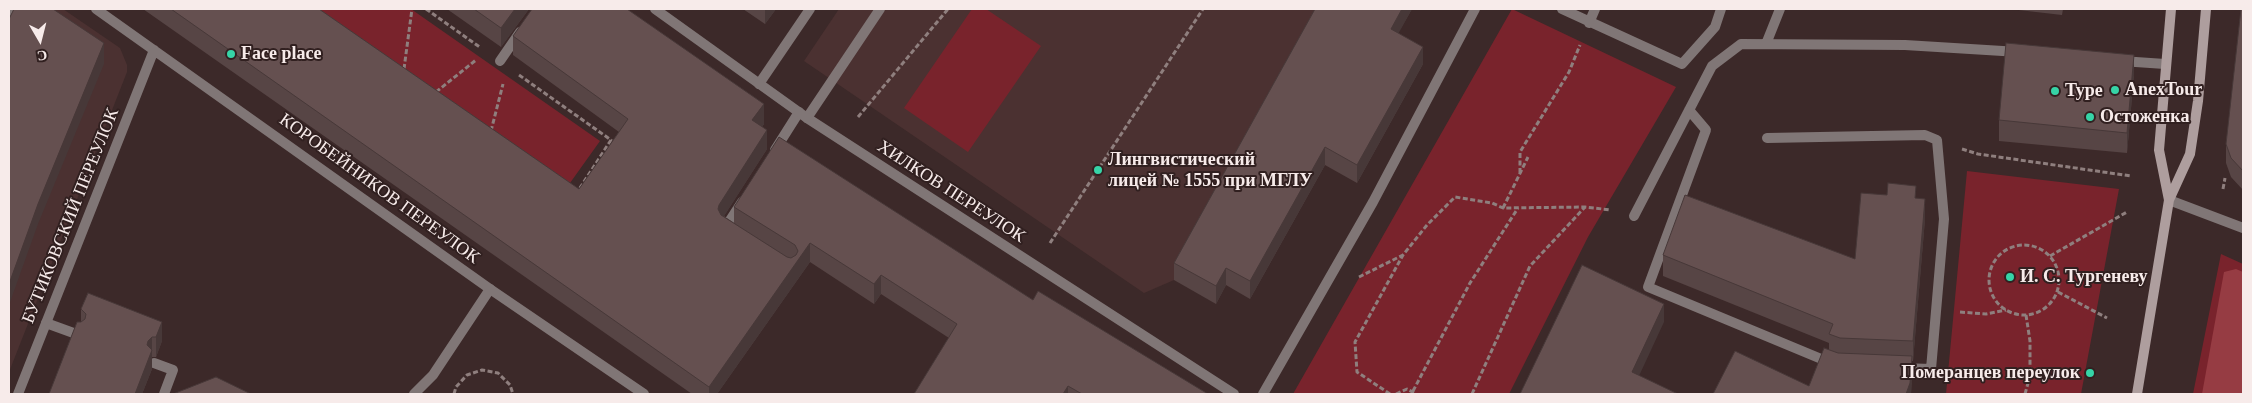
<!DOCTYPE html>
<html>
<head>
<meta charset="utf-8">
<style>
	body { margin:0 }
	#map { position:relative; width:2252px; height:403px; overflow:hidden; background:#3c2929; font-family:Georgia,serif }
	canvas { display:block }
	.frame { position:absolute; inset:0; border:10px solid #f7ebea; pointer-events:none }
	.north { position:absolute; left:15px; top:15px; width:50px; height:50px; -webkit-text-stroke:4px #312020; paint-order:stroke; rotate:172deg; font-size:14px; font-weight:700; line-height:20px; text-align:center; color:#f7ebea }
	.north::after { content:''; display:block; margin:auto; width:18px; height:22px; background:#f7ebea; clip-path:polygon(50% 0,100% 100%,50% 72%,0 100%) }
</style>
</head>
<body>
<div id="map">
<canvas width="2252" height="403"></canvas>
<div class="frame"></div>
<div class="north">С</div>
</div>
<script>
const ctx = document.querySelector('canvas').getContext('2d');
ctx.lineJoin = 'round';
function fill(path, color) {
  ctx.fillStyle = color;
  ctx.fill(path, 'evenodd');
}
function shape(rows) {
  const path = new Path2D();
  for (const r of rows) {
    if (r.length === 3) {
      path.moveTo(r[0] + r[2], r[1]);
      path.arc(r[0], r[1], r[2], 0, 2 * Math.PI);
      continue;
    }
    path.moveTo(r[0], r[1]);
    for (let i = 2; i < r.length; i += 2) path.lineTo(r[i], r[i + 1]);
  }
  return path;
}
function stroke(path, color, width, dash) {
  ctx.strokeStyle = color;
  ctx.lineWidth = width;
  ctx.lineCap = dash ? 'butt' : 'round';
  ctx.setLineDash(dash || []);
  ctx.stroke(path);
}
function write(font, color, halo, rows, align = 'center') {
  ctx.font = font + ' Georgia,serif';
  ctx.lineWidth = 4;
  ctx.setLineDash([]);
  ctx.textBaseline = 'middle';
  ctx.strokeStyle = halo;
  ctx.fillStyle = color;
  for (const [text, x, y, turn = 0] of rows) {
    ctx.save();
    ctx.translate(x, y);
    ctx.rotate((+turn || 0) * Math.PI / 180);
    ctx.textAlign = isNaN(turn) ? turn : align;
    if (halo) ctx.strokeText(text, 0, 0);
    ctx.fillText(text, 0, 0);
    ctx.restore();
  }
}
const built = shape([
	[9,9,63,9,120,48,127,65,127,72,9,372],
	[839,9,1324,9,1174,280,1144,293,804,61]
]);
const green = shape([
	[308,9,411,9,600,141,565,190],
	[972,9,986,9,1041,46,968,152,904,108],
	[1512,9,1676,87,1588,237,1509,394,1293,394],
	[1967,171,2119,189,2081,394,1946,394],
	[2221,254,2243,264,2243,394,2193,394]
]);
const forest = shape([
	[2236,269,2243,272,2243,394,2202,394,2224,272]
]);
const path = shape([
	[426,9,481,48],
	[404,69,412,9],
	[519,75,611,140,578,191],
	[436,92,476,60],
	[858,117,948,9],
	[491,131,503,84],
	[1962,149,1978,154,2131,176],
	[1520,173,1520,152,1569,72,1580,45],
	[2223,189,2225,178],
	[1503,208,1528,157],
	[1050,243,1203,9],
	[2024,280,35],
	[2050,256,2127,212],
	[1359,277,1403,255],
	[2058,292,2107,318],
	[1960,312,1986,314,2006,310],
	[1413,391,1470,283,1518,208],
	[454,394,456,387,467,375,482,370,498,373,510,385,513,394],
	[1390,394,1357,372,1355,342,1403,255,1427,225,1455,197,1492,203,1503,208,1585,207,1611,210],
	[1396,394,1407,389,1416,394],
	[1472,394,1530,266,1585,207],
	[2025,394,2030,376,2030,341,2026,315]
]);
const service = shape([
	[1562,9,1682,64,1715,27,1721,9],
	[9,13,13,9],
	[1589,23,1595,9],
	[1766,44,1780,9],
	[500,61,520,32],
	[2121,61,2165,64],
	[759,84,810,9],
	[1689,110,1706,130,1648,287,1831,363],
	[807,118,880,9],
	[1767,138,1925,135,1937,140,1944,219,1931,369,1900,368],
	[775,150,799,112],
	[1634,216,1712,66,1741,44,1905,45,2019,52],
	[727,229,725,228,742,202],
	[46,323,79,335],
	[154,363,173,370,164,394],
	[414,394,433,375,490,289],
	[1263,394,1373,202,1475,9]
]);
const minor = shape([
	[96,9,490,289,644,394],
	[655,9,807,118,1234,394],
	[2169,200,2243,228],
	[18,394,154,50]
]);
const secondary = shape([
	[2169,200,2159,150,2171,9],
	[2137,394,2169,200,2190,154,2198,101,2206,9]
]);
const wall = shape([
	[143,9,319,9,579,189,619,132,513,55,513,36,764,124,762,127,767,149,724,216,734,223,734,207,1033,300,1208,394,914,394,949,338,881,294,874,304,810,262,717,394,692,394],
	[447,9,529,9,501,47],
	[743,9,776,9,765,24],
	[1315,9,1412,9,1398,33,1423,64,1357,183,1325,165,1250,299,1226,285,1216,304,1174,280,1174,263],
	[2010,9,2063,9,2062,15],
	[2243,9,2243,190,2231,177,2226,163,2226,144],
	[2134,75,2127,153,1999,141,1999,120],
	[1916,198,1925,219,1913,361,1912,361,1912,375,1911,394,1713,394,1809,386,1829,350,1829,343,1663,276,1663,255,1855,259],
	[88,293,162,341,156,357,152,357,152,369,142,394,49,394,81,322,81,309]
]);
const shadedWall = shape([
	[515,9,529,9,501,47,501,28],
	[765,9,776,9,765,24],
	[1402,9,1412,9,1391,47,1391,29],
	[104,43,104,64,38,224,9,305,9,284,38,204],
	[1423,47,1423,64,1357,183,1357,165],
	[2134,55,2134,75,2127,153,2127,133],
	[764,104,764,124,752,140,752,120],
	[767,130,767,149,719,224,718,209,719,205],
	[1325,147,1325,165,1250,299,1250,281],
	[1925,199,1925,219,1913,361,1913,341],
	[810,243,810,262,717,394,709,394,709,387],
	[1226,268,1226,285,1216,304,1216,286],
	[881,275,881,294,874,304,874,284],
	[1664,304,1664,322,1632,391,1632,372],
	[162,322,162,341,156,357,156,337],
	[152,337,152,369,142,394,135,394,148,341],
	[1912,356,1912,375,1911,394,1906,394],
	[1068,386,1068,394,1063,394]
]);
const building = shape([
	[14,9,53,9,104,43,38,204,9,284,9,19,14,9],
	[171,9,319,9,579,189,628,119,513,36,532,9,627,9,764,104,752,120,767,130,719,205,718,209,721,215,787,257,791,258,796,255,798,251,795,245,734,207,779,137,1033,300,1038,291,1208,394,1082,394,1068,386,1063,394,914,394,957,324,881,275,874,284,810,243,709,387,171,9],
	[474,9,515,9,501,28,474,9],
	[1315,9,1402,9,1391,29,1423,47,1357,165,1325,147,1250,281,1226,268,1216,286,1174,263,1315,9],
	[2241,9,2243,9,2243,171,2231,158,2226,144,2241,9],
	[2006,43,2134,55,2127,133,1999,120,2006,43],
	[1888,183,1916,186,1915,198,1925,199,1913,341,1840,338,1829,334,1833,324,1663,255,1685,195,1855,259,1861,193,1887,195,1888,183],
	[1582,265,1664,304,1632,372,1678,394,1520,394,1582,265],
	[88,293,162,322,156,337,152,337,148,341,147,345,152,350,135,394,49,394,77,322,81,322,85,319,86,314,81,309,88,293],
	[1824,348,1838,353,1912,356,1910,383,1906,394,1713,394,1735,351,1809,386,1824,348],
	[216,377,251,394,173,394,216,377]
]);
const markers = [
	[231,54,5,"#36d4a7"],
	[2115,90,5,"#36d4a7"],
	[2055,91,5,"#36d4a7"],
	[2090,117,5,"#36d4a7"],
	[1098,170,5,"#36d4a7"],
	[2010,277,5,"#36d4a7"],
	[2090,373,5,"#36d4a7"]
];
const poiNames = [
	["Face place",241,54],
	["AnexTour",2125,90],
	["Type",2065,91],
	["Остоженка",2100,117],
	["Лингвистический",1108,160],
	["лицей № 1555 при МГЛУ",1108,181],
	["И. С. Тургеневу",2020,277],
	["Померанцев переулок",2080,373,"right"]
];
const streetNames = [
	["КОРОБЕЙНИКОВ ПЕРЕУЛОК",379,189,36],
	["ХИЛКОВ ПЕРЕУЛОК",951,192,33],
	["БУТИКОВСКИЙ ПЕРЕУЛОК",71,216,-68]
];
fill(built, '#4b3131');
fill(green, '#79232c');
fill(forest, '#963c43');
stroke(path, '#8f7f7e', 3, [5, 2.5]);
stroke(service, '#807676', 10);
stroke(minor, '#807676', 10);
stroke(secondary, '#ae9e9e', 10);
fill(wall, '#574545');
fill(shadedWall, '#473838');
fill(building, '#655050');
stroke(building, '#473838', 1);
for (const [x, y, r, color] of markers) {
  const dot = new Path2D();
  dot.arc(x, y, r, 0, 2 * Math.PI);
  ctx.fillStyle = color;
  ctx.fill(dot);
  stroke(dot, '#312020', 2);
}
write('bold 18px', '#f7ebea', '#312020', poiNames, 'left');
write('18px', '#f7ebea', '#312020', streetNames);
</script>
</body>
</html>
